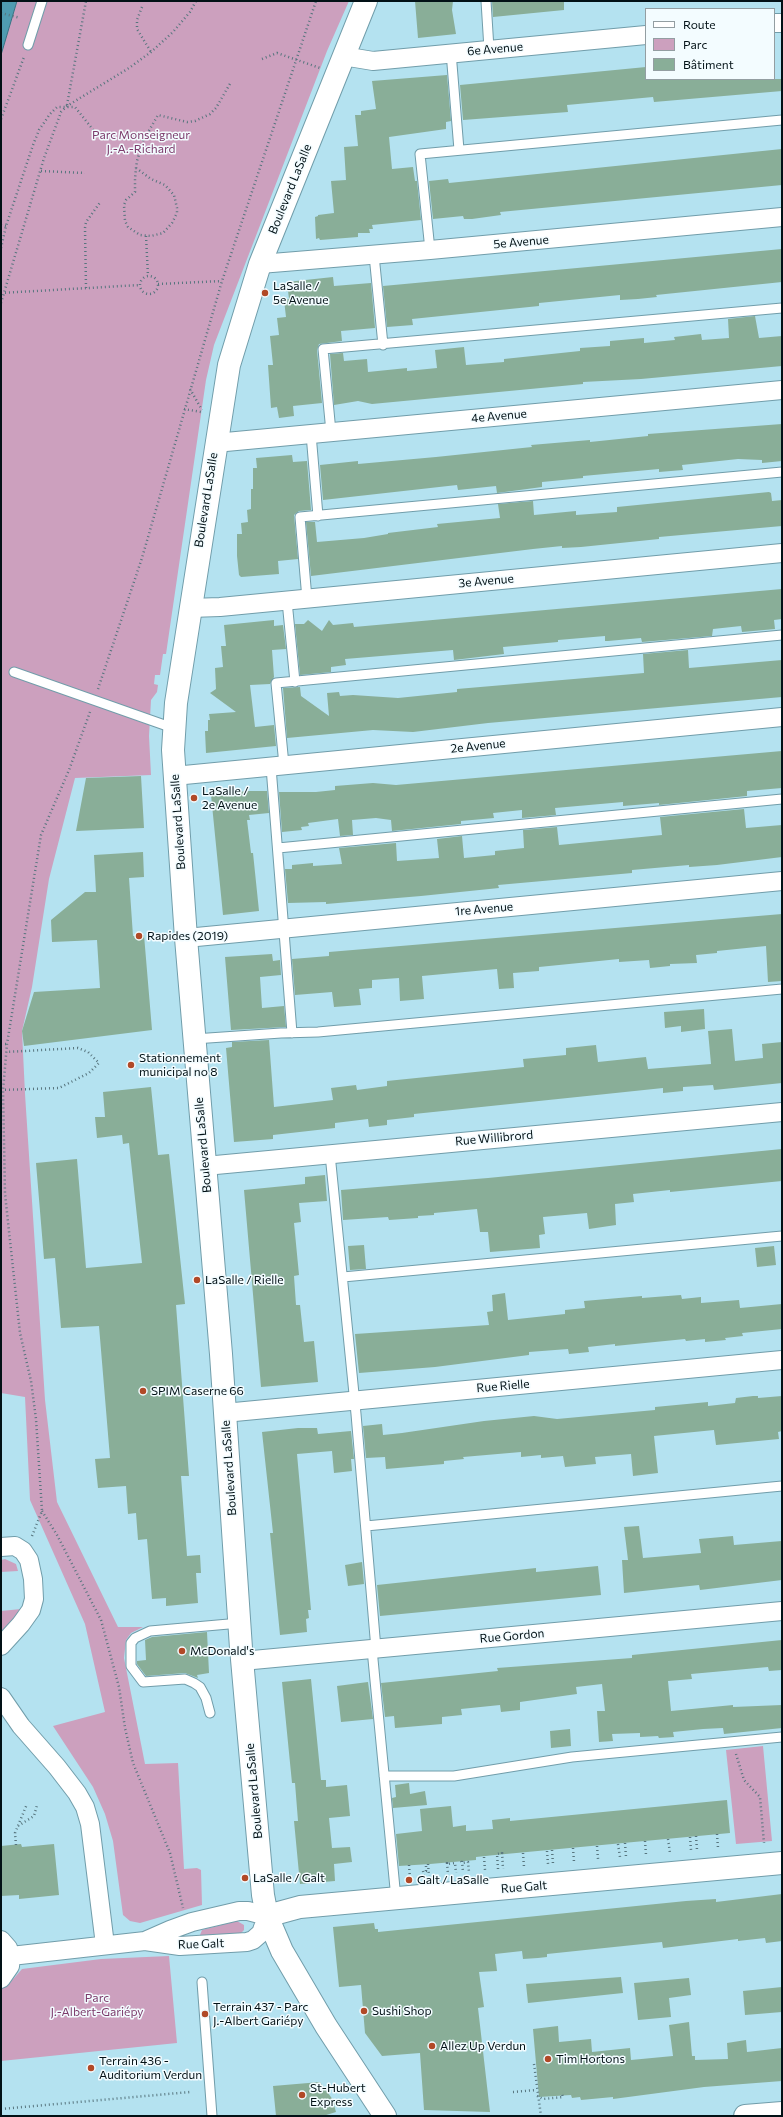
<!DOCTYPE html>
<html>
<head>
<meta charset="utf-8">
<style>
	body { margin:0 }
	#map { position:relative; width:783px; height:2117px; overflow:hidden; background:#b4e2f0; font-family:Commissioner,sans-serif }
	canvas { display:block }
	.frame { position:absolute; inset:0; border:2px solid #021116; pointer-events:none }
	.legend { position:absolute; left:645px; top:8px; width:130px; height:72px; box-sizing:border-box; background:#f3fcff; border:1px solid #939ea2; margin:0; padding:5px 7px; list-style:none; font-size:12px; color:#021116 }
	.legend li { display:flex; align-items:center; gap:8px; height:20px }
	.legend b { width:20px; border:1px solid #939ea2 }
</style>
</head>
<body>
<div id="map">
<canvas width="783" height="2117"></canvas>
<div class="frame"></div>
<ul class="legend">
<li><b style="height:5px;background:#fff"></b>Route</li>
<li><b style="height:11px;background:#cca0be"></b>Parc</li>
<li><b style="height:11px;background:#89ae98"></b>Bâtiment</li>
</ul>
</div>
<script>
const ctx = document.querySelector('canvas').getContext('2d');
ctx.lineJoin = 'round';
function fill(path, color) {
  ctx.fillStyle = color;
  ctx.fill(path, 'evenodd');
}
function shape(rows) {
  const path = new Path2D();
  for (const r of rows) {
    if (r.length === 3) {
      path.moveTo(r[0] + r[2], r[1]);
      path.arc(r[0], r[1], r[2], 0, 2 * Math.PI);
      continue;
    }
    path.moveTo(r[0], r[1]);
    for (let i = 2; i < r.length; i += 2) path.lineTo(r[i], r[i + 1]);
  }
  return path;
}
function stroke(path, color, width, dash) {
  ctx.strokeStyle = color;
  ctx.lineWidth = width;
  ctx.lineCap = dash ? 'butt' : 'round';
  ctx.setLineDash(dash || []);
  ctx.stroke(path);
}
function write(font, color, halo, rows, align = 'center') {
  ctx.font = font + ' Commissioner,sans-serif';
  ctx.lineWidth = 3;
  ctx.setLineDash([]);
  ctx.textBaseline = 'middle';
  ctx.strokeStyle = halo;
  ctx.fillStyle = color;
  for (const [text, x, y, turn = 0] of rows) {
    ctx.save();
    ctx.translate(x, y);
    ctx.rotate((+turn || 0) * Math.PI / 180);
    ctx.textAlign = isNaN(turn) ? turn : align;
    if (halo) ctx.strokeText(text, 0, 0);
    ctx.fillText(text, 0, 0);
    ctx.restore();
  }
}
const green = shape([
	[17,1,349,1,327,51,214,345,206,380,166,654,163,654,160,675,155,675,154,684,158,685,157,692,151,700,149,736,151,775,75,778,49,879,32,987,22,1031,25,1094,45,1400,57,1502,118,1627,143,1627,131,1633,126,1640,124,1658,145,1764,178,1763,184,1869,197,1868,201,1870,202,1905,140,1923,130,1921,123,1915,113,1841,105,1814,93,1787,53,1726,105,1712,85,1624,30,1500,25,1397,1,1393,1,55],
	[5,1559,16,1564,18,1571,1,1572,1,1560],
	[21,1609,4,1630,1,1630,1,1611],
	[763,1746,772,1841,736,1844,726,1750],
	[237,1921,244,1925,244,1930,241,1933,203,1937,200,1935,202,1930],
	[169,1956,177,2043,1,2061,1,1989,8,1985,22,1969,101,1959]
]);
const water = shape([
	[1,1,17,1,1,55,1,1]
]);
const building = shape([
	[415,1,453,1,452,10,456,34,418,38],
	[492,1,564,1,564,10,493,17],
	[646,67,646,79,782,79,782,91,654,102,653,97,567,105,568,112,463,120,460,85],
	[447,75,451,121,446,122,446,129,389,137,392,169,413,167,415,181,417,181,421,220,372,225,373,229,369,229,370,233,358,233,358,237,320,240,319,238,316,239,315,217,318,216,318,215,334,213,331,181,346,180,344,147,358,146,355,115,361,115,361,111,376,109,372,81],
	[782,149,782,185,500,212,501,215,472,219,464,219,463,216,433,219,429,181,448,179,449,183],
	[782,249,782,282,656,295,657,297,638,299,620,300,620,295,539,303,539,306,412,319,413,325,387,327,383,286],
	[333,277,334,286,371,283,375,328,341,331,342,341,319,344,317,350,322,403,293,406,294,416,279,418,277,407,271,408,268,365,273,365,270,336,279,335,277,318,286,317,284,300,289,299,287,282],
	[755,316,759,338,782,336,782,366,641,379,583,382,583,384,372,404,358,401,334,405,330,354,343,353,344,361,367,359,368,372,407,368,407,371,437,368,435,350,464,347,466,365,504,362,504,359,580,351,580,348,610,346,610,341,644,338,644,343,675,340,674,337,701,334,702,340,729,338,728,319],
	[782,424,782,461,762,463,762,460,738,459,682,465,683,470,659,472,659,469,583,476,583,478,542,482,542,487,497,493,496,486,458,490,457,485,323,500,320,465,358,461,358,464,436,457,532,447,531,445,590,440,590,442,648,436,648,434],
	[292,455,293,462,307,461,311,510,299,511,294,515,298,559,278,561,279,574,241,577,239,575,237,556,237,534,242,534,241,523,248,522,247,510,251,509,251,489,253,489,253,468,257,468,256,458],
	[769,492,771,493,772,501,782,500,782,526,659,537,659,539,581,547,562,548,562,546,533,549,311,576,306,522,315,522,317,542,364,538,388,534,388,533,438,527,437,524,500,518,498,504,533,501,534,515,576,511,576,515,617,512,617,507],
	[782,589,782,619,774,620,775,629,742,632,741,626,713,629,712,636,642,642,641,638,608,641,605,641,605,636,558,640,558,642,503,647,504,654,454,660,453,650,345,659,346,665,331,667,331,672,300,675,295,624,304,624,308,620,322,631,329,620,333,625,353,623,354,627],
	[274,620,274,626,283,625,286,649,272,650,274,677,270,684,250,685,255,727,274,725,276,746,206,753,205,731,208,731,208,720,210,720,209,714,236,712,210,693,216,689,215,668,223,667,221,646,226,646,224,625],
	[688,650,689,668,782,660,782,697,488,723,413,732,373,730,287,738,283,688,300,687,301,696,329,716,327,693,339,692,340,696,353,695,398,698,457,692,457,689,644,673,643,654],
	[782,751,782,788,747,791,747,796,659,805,659,803,623,806,623,802,555,808,556,815,522,818,522,810,493,813,494,818,461,821,461,824,392,831,391,820,376,818,352,820,353,835,340,836,338,819,308,823,309,826,301,827,302,830,282,832,279,792,316,792,335,790,335,786,373,783,396,785],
	[141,776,144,828,76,831,86,778],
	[247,791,267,791,269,813,249,815,250,820,247,820,251,853,253,853,259,911,223,915,211,795],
	[744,809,746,828,782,825,782,857,717,865,689,867,689,865,632,870,632,873,498,885,499,888,421,896,326,904,326,902,288,903,285,869,292,869,292,865,313,863,313,866,342,864,339,848,396,843,397,861,439,858,437,839,462,836,464,858,495,855,495,851,524,848,523,830,557,827,559,845,662,835,660,817],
	[143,852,144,877,129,878,133,936,144,935,152,1030,24,1046,22,1031,34,992,100,988,97,940,52,942,51,920,85,892,96,892,94,855],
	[782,914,782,981,768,982,766,946,717,951,717,953,696,955,697,963,670,964,670,966,650,968,649,960,619,962,619,959,539,967,539,971,513,973,514,988,499,989,497,969,422,976,424,999,400,1001,399,978,372,980,372,988,359,989,361,1005,334,1007,332,992,295,995,292,959,329,956,329,952],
	[272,954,273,961,280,960,281,975,260,977,262,1008,284,1006,286,1027,231,1030,225,957],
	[704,1009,705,1029,681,1032,681,1026,665,1028,664,1012],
	[732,1029,735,1061,763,1058,762,1044,782,1042,782,1083,714,1090,713,1085,683,1087,683,1091,663,1093,663,1088,606,1094,414,1114,414,1117,387,1120,387,1125,369,1127,368,1119,335,1123,335,1128,273,1135,273,1139,234,1142,226,1048,232,1047,232,1042,269,1040,274,1107,333,1100,331,1088,356,1085,357,1090,387,1086,387,1081,524,1067,523,1059,566,1055,566,1048,596,1045,598,1062,646,1057,648,1069,711,1064,708,1031],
	[151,1087,158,1155,169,1154,185,1304,176,1305,189,1476,181,1476,187,1556,200,1555,201,1573,196,1573,198,1603,166,1606,166,1598,152,1599,147,1539,138,1540,136,1513,128,1514,126,1486,98,1488,95,1459,110,1458,99,1326,61,1328,55,1258,44,1259,36,1163,77,1159,86,1268,142,1263,129,1143,123,1144,122,1135,97,1138,95,1117,105,1117,103,1092],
	[782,1149,782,1181,670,1192,670,1190,633,1194,634,1202,615,1204,616,1225,589,1229,587,1213,543,1217,545,1234,539,1235,540,1248,490,1252,488,1232,480,1232,477,1209,434,1213,434,1215,418,1216,418,1218,389,1220,388,1217,343,1220,341,1190,488,1178],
	[325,1175,327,1201,299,1203,301,1222,294,1223,299,1275,294,1276,296,1305,300,1305,304,1342,314,1341,318,1382,261,1387,244,1190,305,1184,305,1177],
	[364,1245,366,1269,350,1270,348,1246],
	[774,1246,776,1265,757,1267,755,1248],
	[505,1293,508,1320,565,1314,565,1310,585,1308,584,1301,642,1296,642,1298,681,1295,682,1299,701,1297,701,1303,739,1300,740,1308,782,1304,782,1329,742,1333,743,1336,725,1338,726,1340,705,1342,705,1339,686,1341,685,1339,615,1346,615,1344,588,1347,589,1352,569,1354,568,1349,529,1352,529,1355,435,1367,359,1373,355,1334,489,1325,487,1312,493,1311,492,1295],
	[753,1396,758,1396,758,1398,782,1396,782,1431,778,1432,779,1439,716,1445,714,1430,654,1436,658,1473,633,1476,631,1454,595,1457,596,1464,565,1467,563,1456,541,1458,541,1455,521,1457,521,1452,463,1457,464,1459,444,1461,444,1464,386,1469,385,1457,366,1458,363,1426,382,1424,383,1435,402,1433,484,1421,534,1416,557,1419,655,1410,655,1407,708,1402,708,1406,735,1403,736,1398],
	[298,1428,317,1428,318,1434,351,1431,354,1459,351,1459,352,1471,334,1473,332,1451,297,1454,311,1610,308,1610,309,1618,306,1619,307,1632,280,1635,270,1533,273,1533,262,1432],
	[639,1526,643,1558,701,1553,699,1539,733,1536,734,1545,782,1541,782,1580,700,1590,699,1585,624,1593,622,1560,628,1560,624,1527],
	[362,1562,364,1584,348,1586,345,1565],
	[598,1566,601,1595,380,1616,377,1585,536,1568,536,1572],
	[207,1632,209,1673,197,1675,198,1678,185,1673,146,1676,137,1664,137,1661,146,1660,145,1640,152,1637],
	[782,1640,782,1670,769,1671,768,1667,691,1674,692,1679,668,1681,671,1711,733,1705,733,1707,782,1705,782,1728,724,1734,723,1728,703,1729,673,1732,674,1737,659,1738,658,1736,640,1737,640,1733,612,1734,613,1741,599,1742,597,1711,605,1711,602,1684,576,1687,577,1694,520,1702,520,1710,501,1712,500,1705,461,1709,462,1715,442,1717,442,1724,395,1728,394,1716,385,1717,381,1683,498,1671,497,1668,632,1658,632,1655],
	[311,1679,321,1780,326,1780,326,1787,347,1785,350,1816,329,1818,332,1848,350,1847,352,1862,334,1864,335,1881,300,1884,294,1821,298,1821,295,1783,292,1783,282,1682],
	[368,1682,373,1719,341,1722,337,1686],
	[570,1729,571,1746,551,1748,550,1731],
	[409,1783,410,1794,425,1791,427,1805,393,1808,392,1798,396,1797,395,1785],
	[727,1800,730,1833,495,1855,476,1857,476,1860,430,1864,399,1866,396,1834,422,1831,420,1809,451,1806,453,1827,466,1825,466,1831,493,1829,492,1820,510,1818,510,1821],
	[21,1844,22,1847,54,1844,59,1895,19,1899,19,1895,1,1896,1,1846],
	[782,1894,782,1941,766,1943,765,1938,738,1941,738,1939,663,1948,662,1942,547,1954,547,1957,538,1958,523,1959,522,1951,495,1954,497,1971,479,1972,484,2007,478,2008,490,2112,424,2110,420,2053,382,2056,365,2033,361,1985,339,1987,333,1927,374,1923,375,1929,378,1929,378,1932,686,1901,716,1899,716,1902],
	[621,1977,623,1993,528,2003,526,1984],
	[689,1978,691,1995,669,1998,671,2017,638,2020,634,1983],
	[782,1987,782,2012,745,2015,743,1991],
	[689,2022,692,2056,695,2056,695,2060,728,2059,727,2043,746,2040,747,2052,782,2048,782,2081,704,2087,613,2099,613,2097,581,2100,580,2097,572,2098,571,2095,539,2097,533,2029,558,2026,559,2042,591,2039,592,2052,630,2048,631,2060,673,2056,669,2025],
	[320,2082,336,2104,334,2105,336,2112,323,2116,276,2116,273,2086]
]);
const path = shape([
	[142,7,137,20,137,29,151,52],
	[1,13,20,18],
	[262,59,277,53,320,68],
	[67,105,86,1],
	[1,119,24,57],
	[136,168,151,179,165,185,174,195,177,208,177,213,172,223,163,233,151,236,140,235,128,227,125,221,124,205,126,200,135,192,135,179,136,168,137,161,143,141,158,115,187,122,195,121,210,114,216,108,231,82],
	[41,171,85,173],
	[1,225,6,226],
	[146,236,148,276],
	[1,248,6,226,33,145,39,130,50,114,57,107,75,107,98,136],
	[149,285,9],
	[158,284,222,281],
	[86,288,85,228,86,222,101,201],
	[1,293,140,285],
	[1,303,44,158,61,112,67,106,129,68,151,52,173,32,190,12,196,1],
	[190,389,202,410],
	[184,409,201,412],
	[98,689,142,558,222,281,316,1],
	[1,1044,7,1044],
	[1,1090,59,1088,89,1073,99,1063,88,1052,78,1048,6,1052],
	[42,1511,57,1535,101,1620,119,1687,125,1728,133,1763,170,1853,183,1908],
	[32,1536,42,1511,36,1419,31,1381,20,1333,5,1194,3,1090,7,1044,41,835,69,770,90,712],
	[736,1754,744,1780,760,1797,764,1843],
	[18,1826,34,1816,37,1805],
	[717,1834,718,1848],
	[696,1836,697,1850],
	[690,1837,691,1850],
	[668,1839,670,1853],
	[645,1841,646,1855],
	[625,1843,626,1857],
	[618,1844,620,1857],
	[16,1845,15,1833,27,1804],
	[597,1846,598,1859],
	[573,1848,574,1862],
	[552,1850,553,1864],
	[547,1851,548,1864],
	[523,1853,524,1867],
	[484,1857,485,1870],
	[461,1861,462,1863,468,1862,469,1872],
	[462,1861,463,1872],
	[447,1862,447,1864,455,1863,456,1873],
	[447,1863,448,1874],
	[428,1864,429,1876],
	[409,1865,410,1878],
	[498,1869,497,1854,502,1853,502,1851,503,1869],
	[424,1876,423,1871,426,1871,426,1865],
	[534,2064,541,2116],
	[513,2092,536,2090],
	[537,2096,543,2099,563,2097,562,2094],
	[1,2109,190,2092]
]);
const lane = shape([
	[486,1,489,49],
	[28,45,42,1],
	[451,52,459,150],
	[430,250,420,154,782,120],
	[374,255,383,345],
	[331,432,323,349,782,308],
	[311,434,318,516],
	[307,599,300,517,782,472],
	[287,601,295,682],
	[14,672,173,728],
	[284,765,276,683,782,635],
	[271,767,292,1033],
	[278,848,782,799],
	[194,1039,281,1033,318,1032,782,989],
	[330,1154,356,1414,376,1649],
	[343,1277,782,1236],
	[366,1526,782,1486],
	[372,1649,396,1899],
	[210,1713,206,1698,200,1687,194,1683,185,1679,143,1682,131,1666,131,1643,135,1638,150,1631,240,1623],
	[384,1776,454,1776,572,1757,782,1737],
	[202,1982,212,2116]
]);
const street = shape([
	[774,23,782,23],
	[343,56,373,61,646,35],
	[260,264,430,250,782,217],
	[215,443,782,390],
	[190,608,220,607,782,553],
	[174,776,782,717],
	[186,938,782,881],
	[205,1166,782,1112],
	[224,1413,782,1360],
	[1,1547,15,1546,23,1551,29,1560,33,1579,34,1599,31,1610,21,1624,1,1646],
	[242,1661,782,1611],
	[1,1697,21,1726,57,1767,77,1793,85,1807,90,1824,105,1945],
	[1,1940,8,1948,11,1956,10,1966,1,1979],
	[11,1956,145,1941,180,1946,247,1942,253,1940,261,1933,267,1916,248,1911,239,1911,192,1922,170,1930,145,1941]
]);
const secondary = shape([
	[366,1,260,264,229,365,176,703,173,750,186,938,221,1354,241,1648,263,1895,267,1916,282,1951,326,2026,385,2116],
	[267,1916,300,1907,782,1863],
	[745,2116,782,2113]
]);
const markers = [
	[265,293,4,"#b14927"],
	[194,798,4,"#b14927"],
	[139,936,4,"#b14927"],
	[131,1065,4,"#b14927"],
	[197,1280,4,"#b14927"],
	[143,1391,4,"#b14927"],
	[182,1651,4,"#b14927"],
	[245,1878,4,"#b14927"],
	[409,1880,4,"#b14927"],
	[364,2011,4,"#b14927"],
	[205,2014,4,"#b14927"],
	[432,2046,4,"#b14927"],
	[548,2059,4,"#b14927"],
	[91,2068,4,"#b14927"],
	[302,2095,4,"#b14927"]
];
const streetNames = [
	["6e Avenue",495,49,-5],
	["Boulevard LaSalle",290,189,-68],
	["5e Avenue",521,242,-5],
	["4e Avenue",499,416,-5],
	["Boulevard LaSalle",206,500,-81],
	["3e Avenue",486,581,-5],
	["2e Avenue",478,746,-6],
	["Boulevard LaSalle",178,822,-94],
	["1re Avenue",484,909,-5],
	["Rue Willibrord",494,1138,-5],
	["Boulevard LaSalle",203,1145,-95],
	["Rue Rielle",503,1386,-5],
	["Boulevard LaSalle",229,1468,-94],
	["Rue Gordon",512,1636,-5],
	["Boulevard LaSalle",254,1791,-95],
	["Rue Galt",524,1887,-5],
	["Rue Galt",201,1944,-2]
];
const parkNames = [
	["Parc Monseigneur",141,135],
	["J.-A.-Richard",141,149],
	["Parc",97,1998],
	["J.-Albert-Gariépy",97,2012]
];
const poiNames = [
	["LaSalle /",273,286],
	["5e Avenue",273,300],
	["LaSalle /",202,791],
	["2e Avenue",202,805],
	["Rapides (2019)",147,936],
	["Stationnement",139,1058],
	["municipal no 8",139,1072],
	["LaSalle / Rielle",205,1280],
	["SPIM Caserne 66",151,1391],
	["McDonald's",190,1651],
	["LaSalle / Galt",253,1878],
	["Galt / LaSalle",417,1880],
	["Terrain 437 - Parc",213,2007],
	["J.-Albert Gariépy",213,2021],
	["Sushi Shop",372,2011],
	["Allez Up Verdun",440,2046],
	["Tim Hortons",556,2059],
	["Terrain 436 -",99,2061],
	["Auditorium Verdun",99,2075],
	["St-Hubert",310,2088],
	["Express",310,2102]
];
fill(green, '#cca0be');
fill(water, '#4f9cb1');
stroke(water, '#387282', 1);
fill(building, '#89ae98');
stroke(lane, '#719daa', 11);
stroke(street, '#719daa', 20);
stroke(secondary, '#719daa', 24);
stroke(path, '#57757e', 2.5, [1, 3]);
stroke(lane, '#fff', 9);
stroke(street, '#fff', 18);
stroke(secondary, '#fff', 22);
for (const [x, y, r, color] of markers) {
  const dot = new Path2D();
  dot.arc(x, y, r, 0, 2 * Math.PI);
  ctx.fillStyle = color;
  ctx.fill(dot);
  stroke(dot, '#f3fcff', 1.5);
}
write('12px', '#021116', '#f3fcff', streetNames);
write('12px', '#7c3a6b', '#f3fcff', parkNames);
write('12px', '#021116', '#f3fcff', poiNames, 'left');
</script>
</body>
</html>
